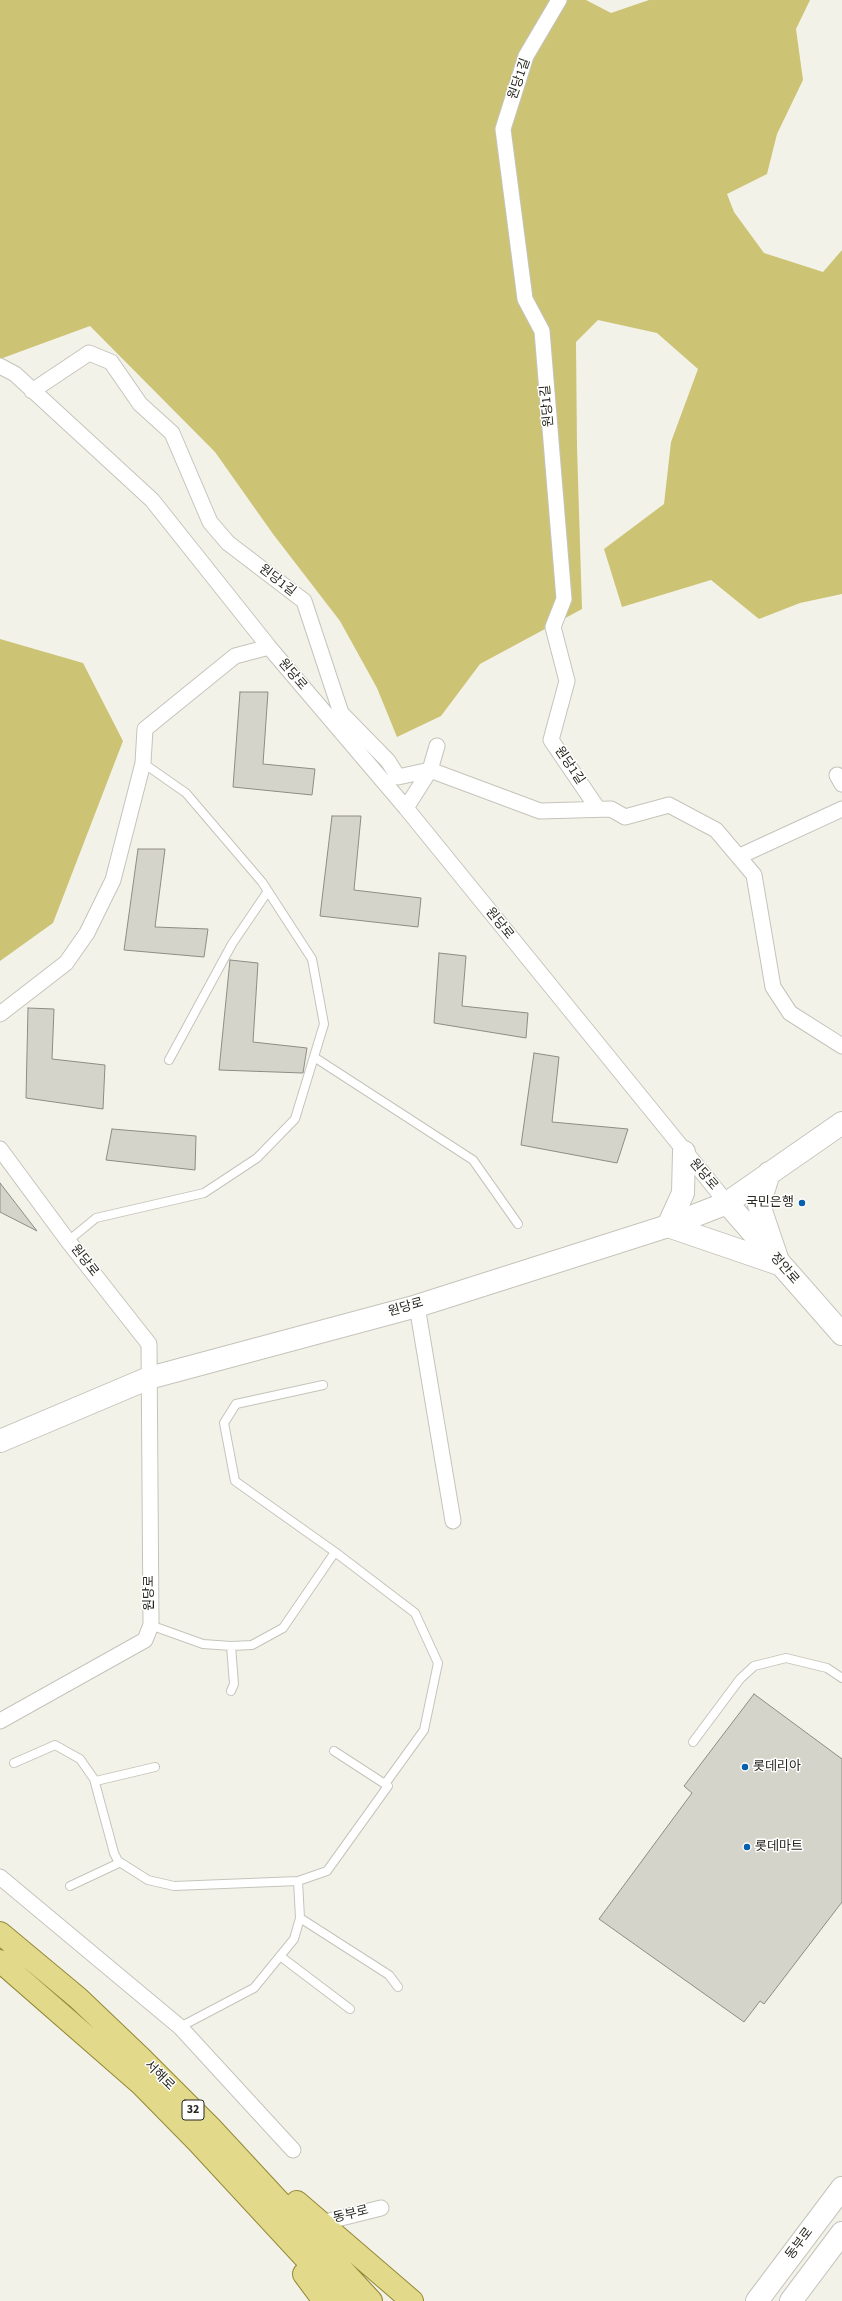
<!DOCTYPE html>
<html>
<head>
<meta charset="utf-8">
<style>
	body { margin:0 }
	canvas { display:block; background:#f3f2e9 }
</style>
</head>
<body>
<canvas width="842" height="2301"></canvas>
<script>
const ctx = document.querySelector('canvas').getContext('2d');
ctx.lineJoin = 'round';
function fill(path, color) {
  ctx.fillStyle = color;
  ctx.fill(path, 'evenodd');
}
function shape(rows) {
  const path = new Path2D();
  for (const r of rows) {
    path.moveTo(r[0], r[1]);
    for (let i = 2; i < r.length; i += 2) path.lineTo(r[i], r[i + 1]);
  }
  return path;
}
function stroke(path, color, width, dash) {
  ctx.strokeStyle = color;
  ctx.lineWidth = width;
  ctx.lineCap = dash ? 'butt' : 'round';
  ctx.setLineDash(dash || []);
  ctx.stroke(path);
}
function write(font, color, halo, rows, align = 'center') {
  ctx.font = font + ' "Source Sans 3","Noto Sans KR",sans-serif';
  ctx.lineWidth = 3;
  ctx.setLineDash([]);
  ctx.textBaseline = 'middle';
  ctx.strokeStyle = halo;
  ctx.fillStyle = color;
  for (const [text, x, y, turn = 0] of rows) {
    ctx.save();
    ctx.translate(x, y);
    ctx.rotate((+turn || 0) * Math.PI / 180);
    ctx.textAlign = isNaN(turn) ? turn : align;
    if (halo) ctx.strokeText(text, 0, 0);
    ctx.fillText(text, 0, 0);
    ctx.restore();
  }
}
const green = shape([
	[0,0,586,0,611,13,649,0,810,0,796,29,803,80,777,134,767,174,727,194,734,212,764,253,823,272,842,250,842,594,800,603,759,619,711,580,622,607,604,549,664,504,671,442,698,369,657,333,598,320,576,342,577,447,582,609,480,664,441,716,397,737,377,688,340,621,273,534,215,452,90,326,0,359],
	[0,639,83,663,123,741,53,923,0,961]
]);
const building = shape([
	[240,692,268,692,263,764,315,769,312,795,233,787,240,692],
	[332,816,361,816,354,890,421,898,418,927,320,916,332,816],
	[138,849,165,849,155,927,208,929,204,957,124,950,138,849],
	[439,953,466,956,462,1006,528,1013,526,1038,434,1023,439,953],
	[230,960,258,963,253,1042,307,1048,303,1073,219,1070,230,960],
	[28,1008,54,1009,52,1059,105,1065,103,1109,26,1098,28,1008],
	[534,1053,559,1057,552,1122,628,1129,617,1163,521,1145,534,1053],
	[112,1129,196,1136,195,1170,106,1160,112,1129],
	[0,1183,37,1231,0,1212,0,1183],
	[754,1694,842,1759,842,1902,764,2004,760,2001,744,2022,599,1919,692,1793,684,1786,754,1694]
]);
const lane = shape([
	[314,1057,473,1160,518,1224],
	[169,1060,232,944,268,891],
	[68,1241,96,1218,204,1193,257,1158,295,1119,324,1024,312,959,262,882,186,793,143,763],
	[335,1552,415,1613,438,1663,424,1730,385,1784],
	[150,1625,203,1644,231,1646,252,1645,283,1628,335,1552,235,1481,224,1423,236,1404,323,1385],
	[231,1646,234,1684,231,1691],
	[693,1742,740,1679,754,1666,786,1658,827,1668,842,1678],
	[14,1763,55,1745,80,1759,94,1779,114,1853,118,1861,148,1880,174,1886,298,1881],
	[94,1779,96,1781,155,1767],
	[70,1886,119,1863,118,1861],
	[300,1918,389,1975,398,1987],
	[280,1956,350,2009],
	[180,2027,254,1988,294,1939,300,1918,298,1881,327,1871,388,1786,334,1751]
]);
const street = shape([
	[559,0,526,56,503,129,525,299,542,331,564,599,553,627,567,681,551,740,598,809],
	[0,366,15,374,152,500,269,647,406,808,727,1203],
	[32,391,89,353,111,362,140,404,172,433,210,522,228,543,304,601,341,713,388,761,398,777,430,770,540,811,611,809,625,817,669,805,716,830,754,875,773,987,790,1013,842,1046],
	[837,775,842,784],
	[406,808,430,770,437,746],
	[740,856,842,809],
	[0,1014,66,963,87,933,113,880,143,763,145,729,235,656,269,647],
	[0,1149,68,1241,149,1344,151,1625,145,1640,0,1721],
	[417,1306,453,1521],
	[0,1877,180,2027,293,2150],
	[321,2223,381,2208]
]);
const secondary = shape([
	[684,1152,683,1193,668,1226,779,1264,759,1205,769,1173],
	[727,1203,842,1334],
	[0,1441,149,1378,417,1306,668,1226,727,1203,842,1123],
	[757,2301,842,2188],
	[791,2301,842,2233]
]);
const primary = shape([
	[0,1933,78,1998,143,2060,210,2127,371,2301],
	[0,1961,142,2085,198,2142,345,2301],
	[297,2202,412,2301],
	[304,2274,324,2301]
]);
const markers = [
	[802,1203,4,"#0660ae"],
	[745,1767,4,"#0660ae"],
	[747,1847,4,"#0660ae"]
];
const shields = [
	[193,2110,22]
];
const shieldNames = [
	["32",193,2110]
];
const streetNames = [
	["원당1길",520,79,-71],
	["원당1길",548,406,-95],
	["원당1길",277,581,38],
	["원당로",292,675,50],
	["원당1길",569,766,56],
	["원당로",499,924,51],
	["원당로",703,1175,50],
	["원당로",84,1261,52],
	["정안로",784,1269,49],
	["원당로",406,1308,-16],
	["원당로",150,1593,-90],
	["서해로",159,2076,45],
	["동부로",351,2215,-14],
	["동부로",800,2244,-53]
];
const poiNames = [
	["국민은행",794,1203,"right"],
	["롯데리아",753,1767],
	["롯데마트",755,1847]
];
fill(green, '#ccc375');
fill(building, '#d5d4cb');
stroke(building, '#8e8d84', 1);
stroke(lane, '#c5c4bb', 10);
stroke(street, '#c5c4bb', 17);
stroke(secondary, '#c5c4bb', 24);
stroke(primary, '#948935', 24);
stroke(lane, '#fff', 8);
stroke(street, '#fff', 15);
stroke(secondary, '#fff', 22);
stroke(primary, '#e2d98b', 22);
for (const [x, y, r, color] of markers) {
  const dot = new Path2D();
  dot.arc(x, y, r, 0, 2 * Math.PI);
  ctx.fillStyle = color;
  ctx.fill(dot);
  stroke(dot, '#fffffd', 1.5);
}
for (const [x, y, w] of shields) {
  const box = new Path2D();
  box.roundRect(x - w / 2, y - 10, w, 20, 3);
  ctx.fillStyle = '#fffffd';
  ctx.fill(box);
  stroke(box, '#272623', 1);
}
write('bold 12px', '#272623', null, shieldNames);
write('13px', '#272623', '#fffffd', streetNames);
write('13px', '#272623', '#fffffd', poiNames, 'left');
</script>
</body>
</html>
